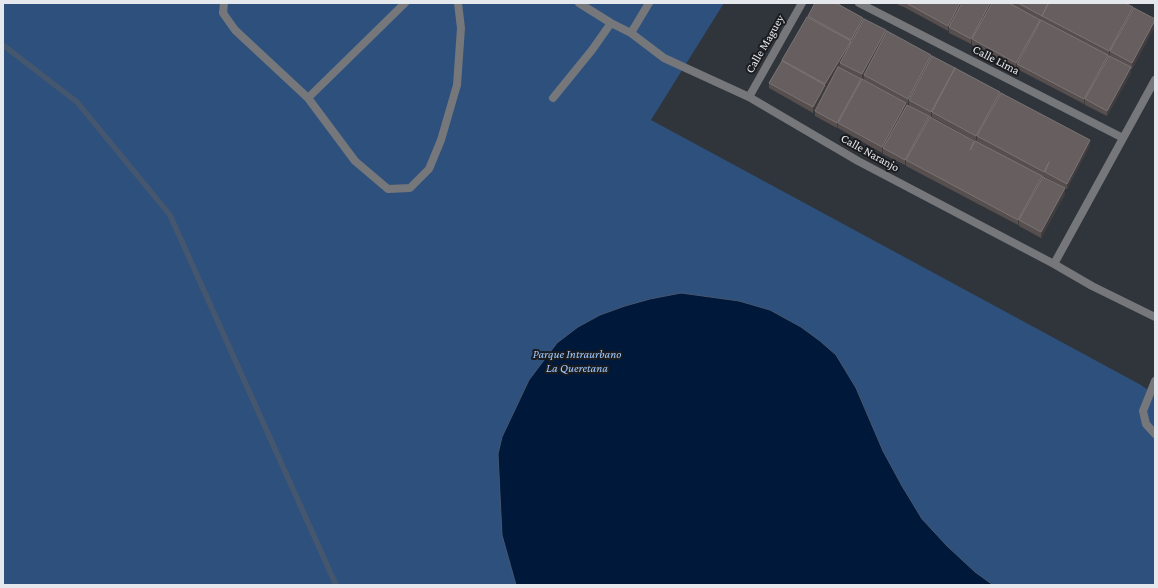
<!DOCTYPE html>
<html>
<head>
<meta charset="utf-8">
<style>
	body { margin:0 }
	#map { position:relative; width:1158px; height:588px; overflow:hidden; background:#30353b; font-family:"Crimson Pro",serif }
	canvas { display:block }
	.frame { position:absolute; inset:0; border:4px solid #e5e8ed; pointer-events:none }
</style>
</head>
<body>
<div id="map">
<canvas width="1158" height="588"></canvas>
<div class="frame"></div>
</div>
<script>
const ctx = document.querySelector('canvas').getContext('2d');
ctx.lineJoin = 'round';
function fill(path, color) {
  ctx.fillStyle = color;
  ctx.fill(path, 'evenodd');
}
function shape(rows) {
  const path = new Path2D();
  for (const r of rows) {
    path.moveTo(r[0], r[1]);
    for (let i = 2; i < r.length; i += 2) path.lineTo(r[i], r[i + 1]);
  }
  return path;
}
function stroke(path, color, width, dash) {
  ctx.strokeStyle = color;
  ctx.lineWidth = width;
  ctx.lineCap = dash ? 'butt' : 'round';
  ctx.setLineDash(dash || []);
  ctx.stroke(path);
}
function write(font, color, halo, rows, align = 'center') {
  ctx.font = font + ' "Crimson Pro",serif';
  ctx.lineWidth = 4;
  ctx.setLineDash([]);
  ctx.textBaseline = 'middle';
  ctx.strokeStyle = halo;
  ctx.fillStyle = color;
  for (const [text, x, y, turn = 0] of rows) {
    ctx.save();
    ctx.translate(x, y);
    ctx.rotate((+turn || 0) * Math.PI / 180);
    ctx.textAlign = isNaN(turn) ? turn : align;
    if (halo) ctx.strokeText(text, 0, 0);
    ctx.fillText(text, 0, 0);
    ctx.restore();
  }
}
const green = shape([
	[3,3,724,3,651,120,1141,385,1155,395,1155,585,3,585]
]);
const water = shape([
	[681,293,739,301,770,310,801,327,820,341,836,355,856,388,883,451,902,486,922,519,947,546,975,572,993,585,516,585,502,535,498,454,502,437,529,380,557,343,578,327,600,315,625,306,650,299,681,293]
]);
const stream = shape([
	[3,45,77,102,170,215,336,585]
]);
const service = shape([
	[1155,381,1143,411,1146,424,1155,434]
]);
const minor = shape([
	[224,3,223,13,235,30,308,98,355,161,388,189,410,188,429,169,441,140,457,85,461,28,458,3],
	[579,3,611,23,631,33,664,58,749,97,858,161,1054,264,1092,286,1155,317],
	[859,3,1123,138],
	[631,33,649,3],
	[749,97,802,3],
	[308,98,405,3],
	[553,98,592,50,611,23],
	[1054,264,1155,80]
]);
const wall = shape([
	[895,3,1125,3,1133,9,1155,19,1155,26,1132,69,1131,68,1131,73,1107,116,1085,105,1085,103,1084,104,1017,69,1017,67,1016,69,972,45,972,43,971,44,949,33,949,29,948,31,904,7,904,6,903,7],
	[808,16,863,20,931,58,955,70,1000,94,1090,145,1067,189,1045,177,1045,176,1044,177,1065,194,1041,238,1019,226,1019,224,1018,225,906,166,906,164,905,165,883,154,883,151,882,153,838,128,838,127,837,128,815,116,815,111,835,73,813,113,769,88,769,83,808,17],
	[864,78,864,80,908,104,909,102,909,106,906,107,862,80],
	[910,106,930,117,929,118],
	[932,116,932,117,975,141,974,142,931,117]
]);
const shadedWall = shape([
	[960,3,963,3,949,27,949,29,948,31,948,26],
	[990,3,993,3,972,39,972,43,971,44,971,39],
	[1048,3,1051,3,1042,16,1042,21,1042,16],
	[1133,7,1133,13,1110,51,1110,55,1109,57,1109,51],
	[863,18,863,24,851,45,851,40],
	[1040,20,1040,25,1017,64,1017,67,1016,69,1016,63],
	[1155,20,1155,26,1132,69,1132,63],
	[886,30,886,36,864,75,864,78,862,80,862,74],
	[851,41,851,46,840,63,840,64,825,90,825,84],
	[931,55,931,60,909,100,909,102,908,104,908,99],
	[1108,55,1108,61,1085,99,1085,103,1084,104,1084,99],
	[1131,67,1131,73,1107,116,1107,111],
	[955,68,955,73,932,112,932,116,931,117,931,112],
	[861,79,861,84,838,123,838,127,837,128,837,123],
	[825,85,825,91,813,113,813,107],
	[1000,92,1000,98,977,136,977,140,976,141,976,136],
	[906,103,906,109,883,148,883,151,882,153,882,147],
	[929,116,929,122,906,160,906,164,905,165,905,160],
	[1090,140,1090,145,1067,189,1067,184],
	[1042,176,1042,182,1019,220,1019,224,1018,225,1018,220],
	[1065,188,1065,194,1041,238,1041,232]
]);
const building = shape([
	[815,3,836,3,863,18,851,40,808,16,815,3],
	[906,3,960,3,948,26,906,3],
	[962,3,990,3,971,39,949,27,962,3],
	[992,3,1009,3,1040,20,1016,63,972,39,992,3],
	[1018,3,1048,3,1042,16,1018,3],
	[1049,3,1125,3,1133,7,1109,51,1042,16,1049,3],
	[1134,8,1155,19,1155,20,1132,63,1110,51,1134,8],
	[807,17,851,41,825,84,782,60,807,17],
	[864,19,886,30,862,74,840,63,864,19],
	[1041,20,1108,55,1084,99,1017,64,1041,20],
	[887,31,931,55,908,99,864,75,887,31],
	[932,56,955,68,931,112,909,100,932,56],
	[1109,56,1131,67,1107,111,1085,99,1109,56],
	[782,61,825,85,813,107,769,83,782,61],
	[838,67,861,79,837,123,815,111,838,67],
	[955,68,1000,92,976,136,932,112,955,68],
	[862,79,906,103,882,147,838,123,862,79],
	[1001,93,1090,140,1067,184,1045,172,1049,162,1044,172,977,136,1001,93],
	[907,105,929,116,905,160,883,148,907,105],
	[930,117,974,141,970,150,975,141,1042,176,1018,220,906,160,930,117],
	[1043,177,1065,188,1041,232,1019,220,1043,177]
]);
const streetNames = [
	["Calle Maguey",765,44,-60],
	["Calle Lima",996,60,27],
	["Calle Naranjo",870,153,29]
];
const parkNames = [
	["Parque Intraurbano",577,354],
	["La Queretana",577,368]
];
fill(green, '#2e507d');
fill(water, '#001839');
stroke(water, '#45566f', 1);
stroke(stream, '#45566f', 5.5);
stroke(service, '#75777b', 8);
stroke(minor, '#75777b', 8);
fill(wall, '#574e4e');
fill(shadedWall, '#413d3f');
fill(building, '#665e5f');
stroke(building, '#7a7475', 1);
write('12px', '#e5e8ed', '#1a1c1f', streetNames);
write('italic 12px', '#9dc8ff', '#1a1c1f', parkNames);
</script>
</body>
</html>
